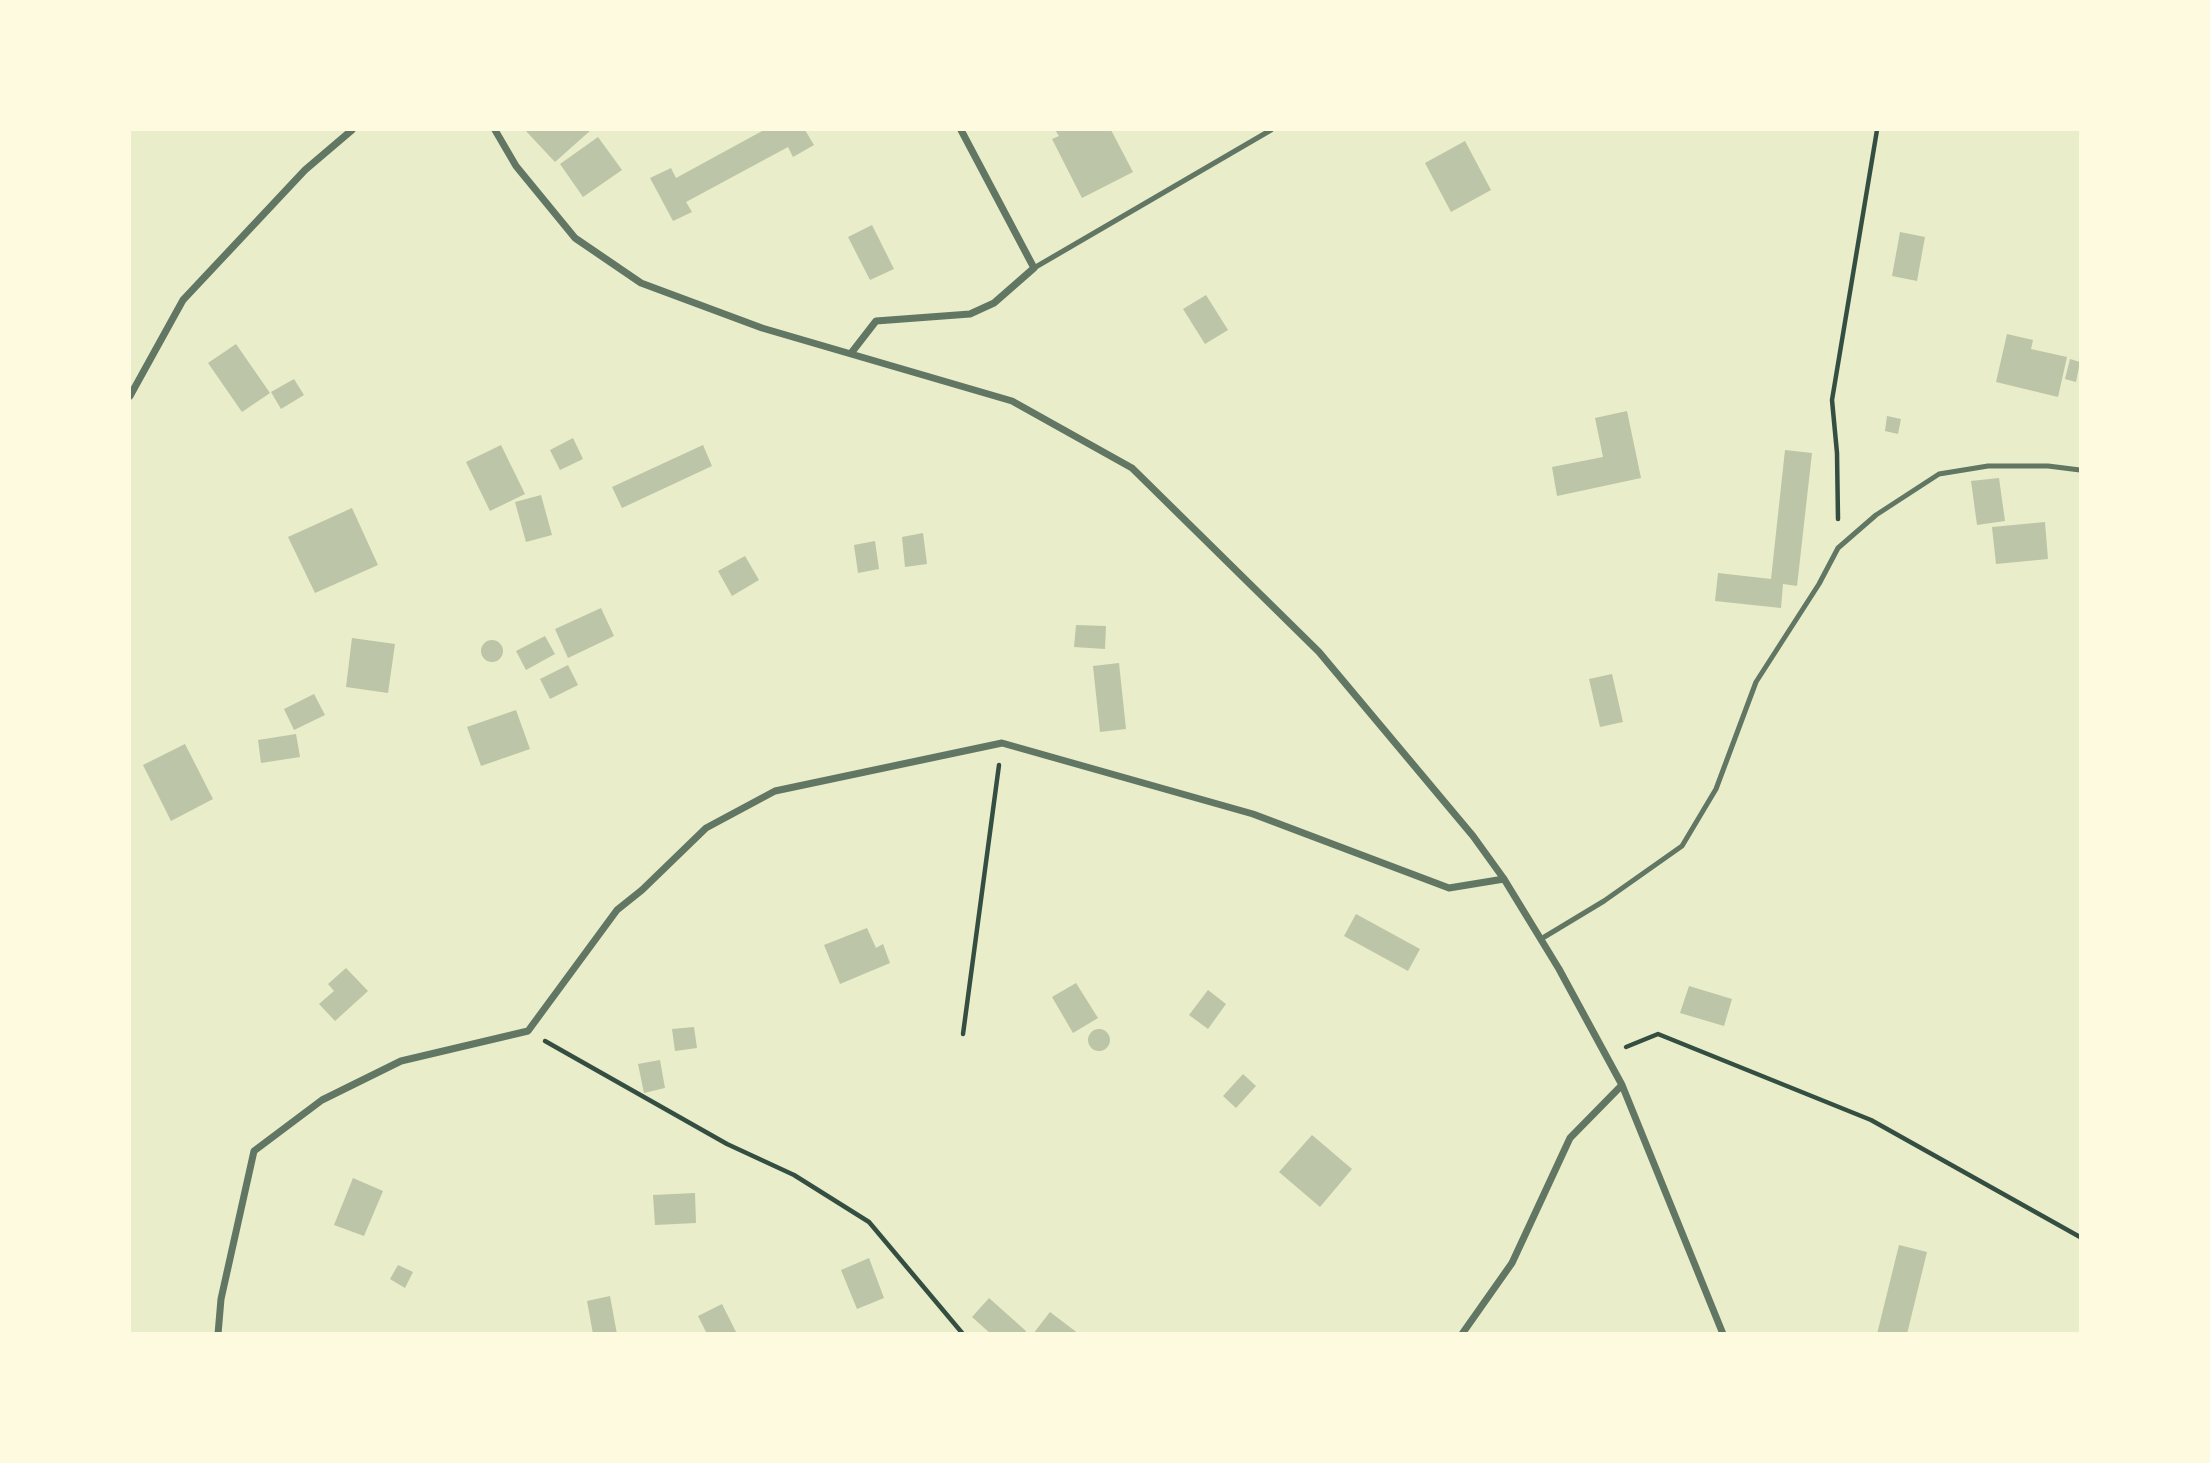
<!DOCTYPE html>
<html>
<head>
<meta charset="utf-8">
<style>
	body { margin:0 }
	#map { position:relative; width:2210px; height:1463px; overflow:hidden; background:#e9edc9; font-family:Ubuntu,sans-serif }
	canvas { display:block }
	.frame { position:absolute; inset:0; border:131px solid #fefae0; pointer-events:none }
</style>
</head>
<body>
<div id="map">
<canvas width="2210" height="1463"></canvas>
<div class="frame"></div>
</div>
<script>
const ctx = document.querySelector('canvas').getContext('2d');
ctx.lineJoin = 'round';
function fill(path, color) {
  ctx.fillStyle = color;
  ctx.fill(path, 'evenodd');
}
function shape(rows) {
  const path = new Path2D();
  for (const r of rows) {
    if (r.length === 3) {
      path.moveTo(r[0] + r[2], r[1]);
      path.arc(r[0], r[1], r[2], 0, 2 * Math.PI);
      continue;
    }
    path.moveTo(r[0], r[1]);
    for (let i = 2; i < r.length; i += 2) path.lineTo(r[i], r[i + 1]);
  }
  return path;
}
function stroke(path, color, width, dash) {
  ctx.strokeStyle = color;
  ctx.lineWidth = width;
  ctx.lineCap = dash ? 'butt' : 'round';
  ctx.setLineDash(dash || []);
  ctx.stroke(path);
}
const building = shape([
	[525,130,591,130,555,162],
	[764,130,805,130,814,145,793,157,788,147,686,202,692,212,673,221,650,178,671,168,676,178],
	[1055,130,1111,130,1133,172,1082,198,1052,139,1059,136],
	[598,137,622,170,583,197,560,164],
	[1465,141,1491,190,1451,212,1425,163],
	[872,225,894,269,870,280,848,237],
	[1900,232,1925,237,1917,281,1892,276],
	[1206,295,1228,330,1205,344,1183,309],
	[2007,334,2033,340,2031,349,2067,357,2058,397,1996,382],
	[236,344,270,393,242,412,208,363],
	[2070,359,2080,362,2076,382,2065,379],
	[294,379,304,395,281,409,271,392],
	[1627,411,1641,478,1557,496,1552,467,1603,457,1595,418],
	[1887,416,1901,419,1898,434,1885,431],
	[573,438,583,459,560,470,550,450],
	[501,445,525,494,490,511,466,462],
	[703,445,712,466,622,508,612,487],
	[1785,450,1812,453,1797,586,1783,584,1781,608,1715,601,1718,573,1771,579],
	[1999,478,2005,521,1977,525,1971,481],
	[541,495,552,535,526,542,515,502],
	[352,508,378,565,315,593,288,537],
	[2045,522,2048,559,1996,564,1992,527],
	[923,533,927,564,905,567,902,537],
	[875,541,879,569,858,573,854,545],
	[745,556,759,580,732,596,718,571],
	[601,608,614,636,568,658,555,629],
	[1076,625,1106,626,1105,649,1074,647],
	[545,636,555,654,526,670,516,651],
	[352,638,395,644,388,693,346,687],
	[492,651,11],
	[1119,663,1126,729,1100,732,1093,666],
	[568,665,578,685,550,699,540,679],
	[1612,674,1623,722,1600,727,1589,679],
	[314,694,325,715,294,730,284,709],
	[516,710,530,749,481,766,467,727],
	[296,734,300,757,261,763,258,740],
	[185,744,213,799,171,821,143,765],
	[1356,914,1420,949,1408,971,1344,936],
	[867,928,876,948,883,944,890,963,840,984,824,945],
	[346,968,368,991,335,1021,319,1004,334,991,328,984],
	[1076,983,1098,1018,1073,1033,1052,997],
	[1689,986,1732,999,1724,1026,1680,1013],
	[1208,990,1226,1004,1208,1029,1189,1015],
	[694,1027,697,1048,675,1051,672,1029],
	[1099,1040,11],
	[660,1060,665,1088,644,1093,638,1064],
	[1243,1074,1256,1086,1236,1108,1223,1096],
	[1312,1135,1352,1169,1320,1207,1279,1172],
	[353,1178,383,1191,364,1236,334,1225],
	[695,1193,696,1223,655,1225,653,1195],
	[1899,1245,1927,1252,1907,1334,1877,1334],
	[869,1258,884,1298,857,1309,841,1270],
	[398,1265,413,1272,405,1288,390,1279],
	[610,1296,617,1334,593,1334,587,1301],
	[989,1298,1026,1331,1024,1334,991,1334,972,1317],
	[722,1304,737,1334,707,1334,698,1316],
	[1050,1312,1079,1334,1033,1334]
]);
const path = shape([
	[1838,519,1837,453,1832,400,1877,130],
	[963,1034,999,765],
	[545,1041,727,1144,794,1175,869,1222,963,1334],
	[1626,1047,1658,1034,1871,1120,2080,1237]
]);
const service = shape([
	[1034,268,1271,130],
	[1541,939,1604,901,1682,846,1716,789,1756,682,1819,584,1838,548,1876,515,1939,474,1988,466,2048,466,2080,470]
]);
const minor = shape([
	[495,130,516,166,575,238,641,283,762,328,1012,401,1132,468,1319,652,1473,836,1504,879,1559,969,1622,1085,1723,1334],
	[852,352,876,321,970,314,994,303,1034,268,961,130],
	[130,396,183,300,305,170,352,130],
	[218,1334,221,1299,254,1151,322,1100,401,1061,528,1031,617,910,642,890,706,828,775,791,1002,743,1253,814,1449,888,1504,879],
	[1462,1334,1512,1263,1570,1138,1622,1085]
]);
fill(building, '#bcc5a7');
stroke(path, '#344e41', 4.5);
stroke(service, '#617663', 5);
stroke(minor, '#617663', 7);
</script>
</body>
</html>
